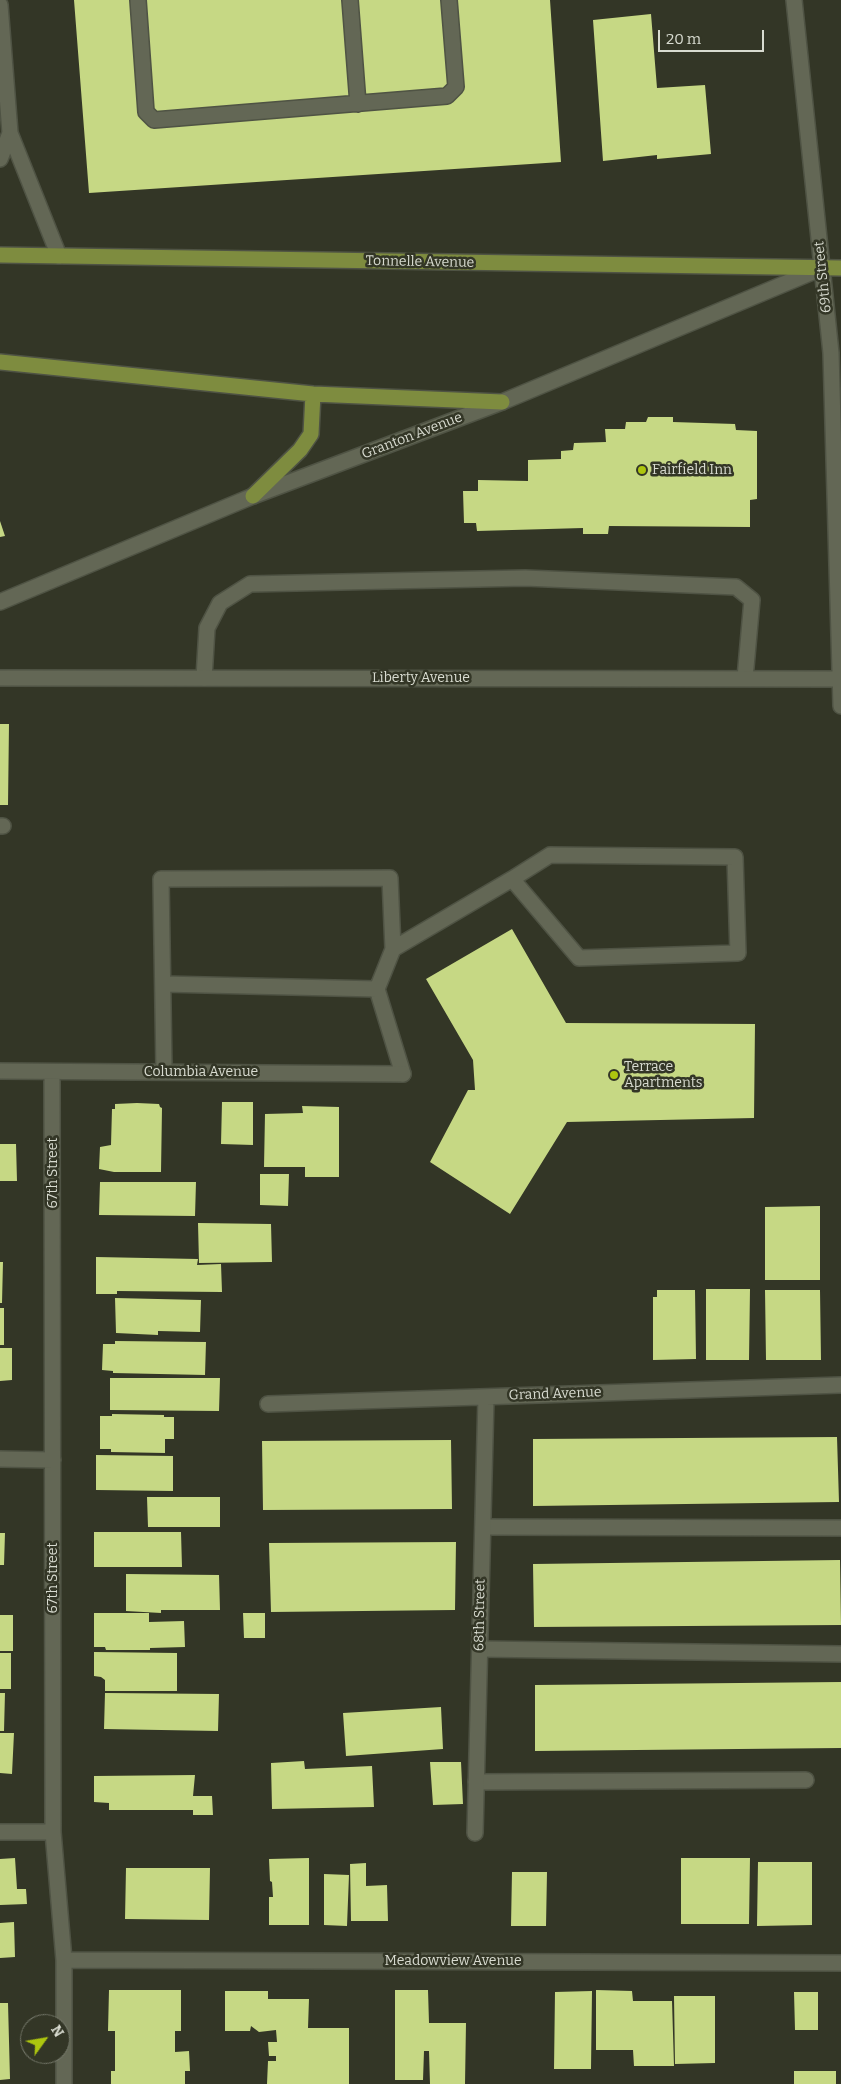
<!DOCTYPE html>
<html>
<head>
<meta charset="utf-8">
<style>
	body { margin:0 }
	#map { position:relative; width:841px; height:2084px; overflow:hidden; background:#333626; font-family:Bitter,serif }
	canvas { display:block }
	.north { position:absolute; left:20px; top:2014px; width:50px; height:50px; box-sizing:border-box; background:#333626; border:1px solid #75786a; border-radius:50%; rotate:58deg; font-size:14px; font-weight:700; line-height:20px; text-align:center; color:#d8dbd0 }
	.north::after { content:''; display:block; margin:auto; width:18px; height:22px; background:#adc60f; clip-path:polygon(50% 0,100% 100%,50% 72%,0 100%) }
	.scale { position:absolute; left:658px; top:30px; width:106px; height:22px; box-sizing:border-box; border:2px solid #d8dbd0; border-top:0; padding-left:6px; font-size:15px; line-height:18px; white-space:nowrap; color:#d8dbd0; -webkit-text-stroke:4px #333626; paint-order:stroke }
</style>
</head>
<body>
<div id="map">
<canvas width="841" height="2084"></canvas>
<div class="north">N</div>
<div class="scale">20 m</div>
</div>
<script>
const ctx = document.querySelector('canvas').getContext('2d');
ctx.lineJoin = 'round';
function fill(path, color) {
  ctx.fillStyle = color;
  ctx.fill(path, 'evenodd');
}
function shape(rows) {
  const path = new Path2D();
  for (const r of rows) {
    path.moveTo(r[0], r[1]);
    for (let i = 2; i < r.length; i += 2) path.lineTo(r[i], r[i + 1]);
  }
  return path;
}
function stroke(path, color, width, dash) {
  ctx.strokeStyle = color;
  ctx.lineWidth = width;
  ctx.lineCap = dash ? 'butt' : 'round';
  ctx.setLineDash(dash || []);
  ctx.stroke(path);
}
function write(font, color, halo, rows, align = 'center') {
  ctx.font = font + ' Bitter,serif';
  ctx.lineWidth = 5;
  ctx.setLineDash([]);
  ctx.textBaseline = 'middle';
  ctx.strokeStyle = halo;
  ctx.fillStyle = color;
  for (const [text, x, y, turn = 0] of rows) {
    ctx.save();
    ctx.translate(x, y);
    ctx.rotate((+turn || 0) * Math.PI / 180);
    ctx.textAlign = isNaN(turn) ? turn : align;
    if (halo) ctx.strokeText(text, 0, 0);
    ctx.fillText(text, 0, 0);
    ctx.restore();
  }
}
const building = shape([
	[74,0,550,0,561,162,89,193],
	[651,14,657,88,705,85,711,154,657,159,657,155,603,161,593,20],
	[648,417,673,417,673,422,735,424,736,430,757,431,757,499,750,500,750,527,609,526,608,534,583,534,583,528,477,531,476,523,464,523,463,491,478,491,478,480,528,481,528,460,561,459,561,451,573,450,574,443,606,442,605,429,625,429,626,422,646,422],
	[0,521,5,536,0,537],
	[0,724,9,724,8,805,0,805],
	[512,929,566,1023,755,1024,754,1118,567,1122,510,1214,430,1162,468,1090,475,1090,473,1060,426,979],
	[222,1102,253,1102,253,1145,221,1144],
	[137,1103,159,1104,160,1107,162,1108,161,1172,114,1172,99,1169,100,1147,111,1145,112,1109,115,1109,115,1104],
	[302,1106,339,1107,339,1177,305,1177,305,1167,264,1167,265,1114,303,1113],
	[0,1144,16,1144,17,1181,0,1181],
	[260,1174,289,1174,288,1206,260,1205],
	[100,1182,196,1182,195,1216,99,1215],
	[820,1206,820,1280,765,1280,765,1207],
	[198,1223,271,1224,272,1262,199,1263],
	[96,1257,198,1259,197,1265,221,1264,222,1292,117,1291,117,1294,96,1294],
	[0,1262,3,1262,2,1303,0,1303],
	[706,1289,750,1289,749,1360,706,1360],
	[657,1290,695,1290,696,1359,653,1360,653,1297,657,1297],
	[765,1290,820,1290,821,1360,766,1360],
	[115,1298,201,1300,200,1332,158,1331,158,1335,116,1333],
	[0,1308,4,1308,4,1345,0,1345],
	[115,1341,206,1342,205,1375,113,1373,113,1371,102,1370,103,1344,115,1344],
	[0,1348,12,1348,12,1380,0,1381],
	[110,1378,220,1378,219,1411,110,1410],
	[112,1414,164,1415,164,1417,174,1417,174,1439,165,1439,165,1453,111,1452,111,1449,100,1449,100,1416,112,1416],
	[837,1437,839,1502,533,1506,533,1439],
	[451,1440,452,1509,263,1510,262,1441],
	[96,1455,173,1456,173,1491,96,1490],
	[147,1497,220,1497,220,1527,148,1527],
	[94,1532,181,1532,182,1567,94,1567],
	[0,1533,5,1533,4,1565,0,1565],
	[456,1542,455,1610,271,1612,269,1543],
	[840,1560,841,1625,534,1627,533,1564],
	[126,1574,219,1575,220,1610,161,1610,161,1613,126,1611],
	[94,1613,149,1613,149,1622,184,1621,185,1647,150,1648,150,1650,106,1650,105,1647,94,1647],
	[243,1613,265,1613,265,1638,244,1638],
	[0,1615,13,1615,13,1651,0,1651],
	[94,1652,177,1653,177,1691,105,1691,105,1680,101,1677,94,1676],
	[0,1653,11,1653,11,1689,0,1689],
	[841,1682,841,1748,535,1751,535,1685],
	[0,1693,5,1693,4,1731,0,1731],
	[105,1693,219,1694,218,1731,104,1729],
	[441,1707,443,1749,346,1756,343,1713],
	[0,1733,14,1733,12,1774,0,1773],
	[304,1761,305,1769,372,1766,374,1807,272,1809,271,1763],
	[430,1762,461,1762,463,1804,433,1805],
	[195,1775,193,1796,212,1796,213,1815,193,1815,193,1810,109,1810,109,1803,94,1802,94,1776],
	[15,1858,17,1889,26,1889,27,1904,0,1905,0,1859],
	[309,1858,309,1925,269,1925,269,1897,273,1897,272,1882,270,1881,269,1859],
	[681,1858,750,1858,749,1924,681,1924],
	[758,1862,812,1862,812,1925,757,1926],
	[366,1863,366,1886,387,1885,388,1921,351,1921,350,1864],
	[126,1868,210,1868,209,1920,125,1919],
	[512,1872,547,1872,546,1926,511,1926],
	[324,1874,349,1875,347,1926,324,1925],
	[14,1922,15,1957,0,1958,0,1923],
	[109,1990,181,1990,181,2031,175,2031,175,2052,189,2051,190,2071,185,2071,185,2084,111,2084,111,2071,115,2071,115,2031,108,2031],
	[395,1990,428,1990,429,2023,466,2023,465,2084,430,2084,429,2051,424,2051,423,2080,395,2080],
	[596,1990,632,1991,633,2001,672,2001,674,2066,634,2066,633,2050,596,2050],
	[225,1991,268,1991,268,1999,309,1999,308,2028,349,2028,349,2084,267,2084,268,2061,276,2061,276,2056,269,2056,268,2042,277,2042,276,2030,259,2032,251,2026,250,2031,225,2031],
	[592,1991,591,2069,554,2069,555,1992],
	[794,1992,818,1992,818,2030,795,2030],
	[674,1996,715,1996,715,2063,675,2064],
	[0,2003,8,2003,10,2079,0,2080],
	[794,2071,836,2071,836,2084,794,2084]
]);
const lane = shape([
	[138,0,146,112,154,120,447,96,456,87,449,0],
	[350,0,358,104],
	[0,5,10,133,59,256],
	[0,159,10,133],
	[204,678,207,628,220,603,250,584,525,578,736,587,752,600,745,678],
	[0,826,3,826],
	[393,949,512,879,579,958,738,953,735,857,550,855,512,879],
	[163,984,377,989],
	[164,1071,161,879,390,878,393,949,377,989,403,1074],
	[483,1527,841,1528],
	[480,1649,841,1654],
	[476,1782,806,1780]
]);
const street = shape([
	[794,0,831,353,841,706],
	[0,678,841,679],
	[0,1071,403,1074],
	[52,1072,53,1832,64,1960,64,2084],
	[268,1404,841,1385],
	[0,1459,53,1460],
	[0,1832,53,1832],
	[475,1833,486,1397],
	[64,1960,841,1963]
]);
const secondary = shape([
	[0,602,253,496,502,402,822,268]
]);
const primary = shape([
	[0,255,841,268],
	[0,362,313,394,502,402],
	[253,496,300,450,311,434,313,394]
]);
const markers = [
	[642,470,5,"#adc60f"],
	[614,1075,5,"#adc60f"]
];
const streetNames = [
	["Tonnelle Avenue",420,262,1],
	["69th Street",823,277,-96],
	["Granton Avenue",412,436,-21],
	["Liberty Avenue",421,678],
	["Columbia Avenue",201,1072],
	["67th Street",53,1173,-90],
	["Grand Avenue",555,1394,-2],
	["67th Street",53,1578,-90],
	["68th Street",480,1615,-89],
	["Meadowview Avenue",453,1961]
];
const poiNames = [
	["Fairfield Inn",652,470],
	["Terrace",624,1067],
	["Apartments",624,1083]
];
fill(building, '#c6d884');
stroke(lane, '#4f5344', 18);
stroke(street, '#4f5344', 18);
stroke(secondary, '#4f5344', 18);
stroke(primary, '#4f5344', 18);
stroke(lane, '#636755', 15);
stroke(street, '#636755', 15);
stroke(secondary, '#636755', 15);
stroke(primary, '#7e8c3f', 15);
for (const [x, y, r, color] of markers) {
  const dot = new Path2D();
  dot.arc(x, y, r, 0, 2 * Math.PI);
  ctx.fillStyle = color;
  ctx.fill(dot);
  stroke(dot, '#333626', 2);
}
write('14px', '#d8dbd0', '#333626', streetNames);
write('14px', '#d8dbd0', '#333626', poiNames, 'left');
</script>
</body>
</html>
